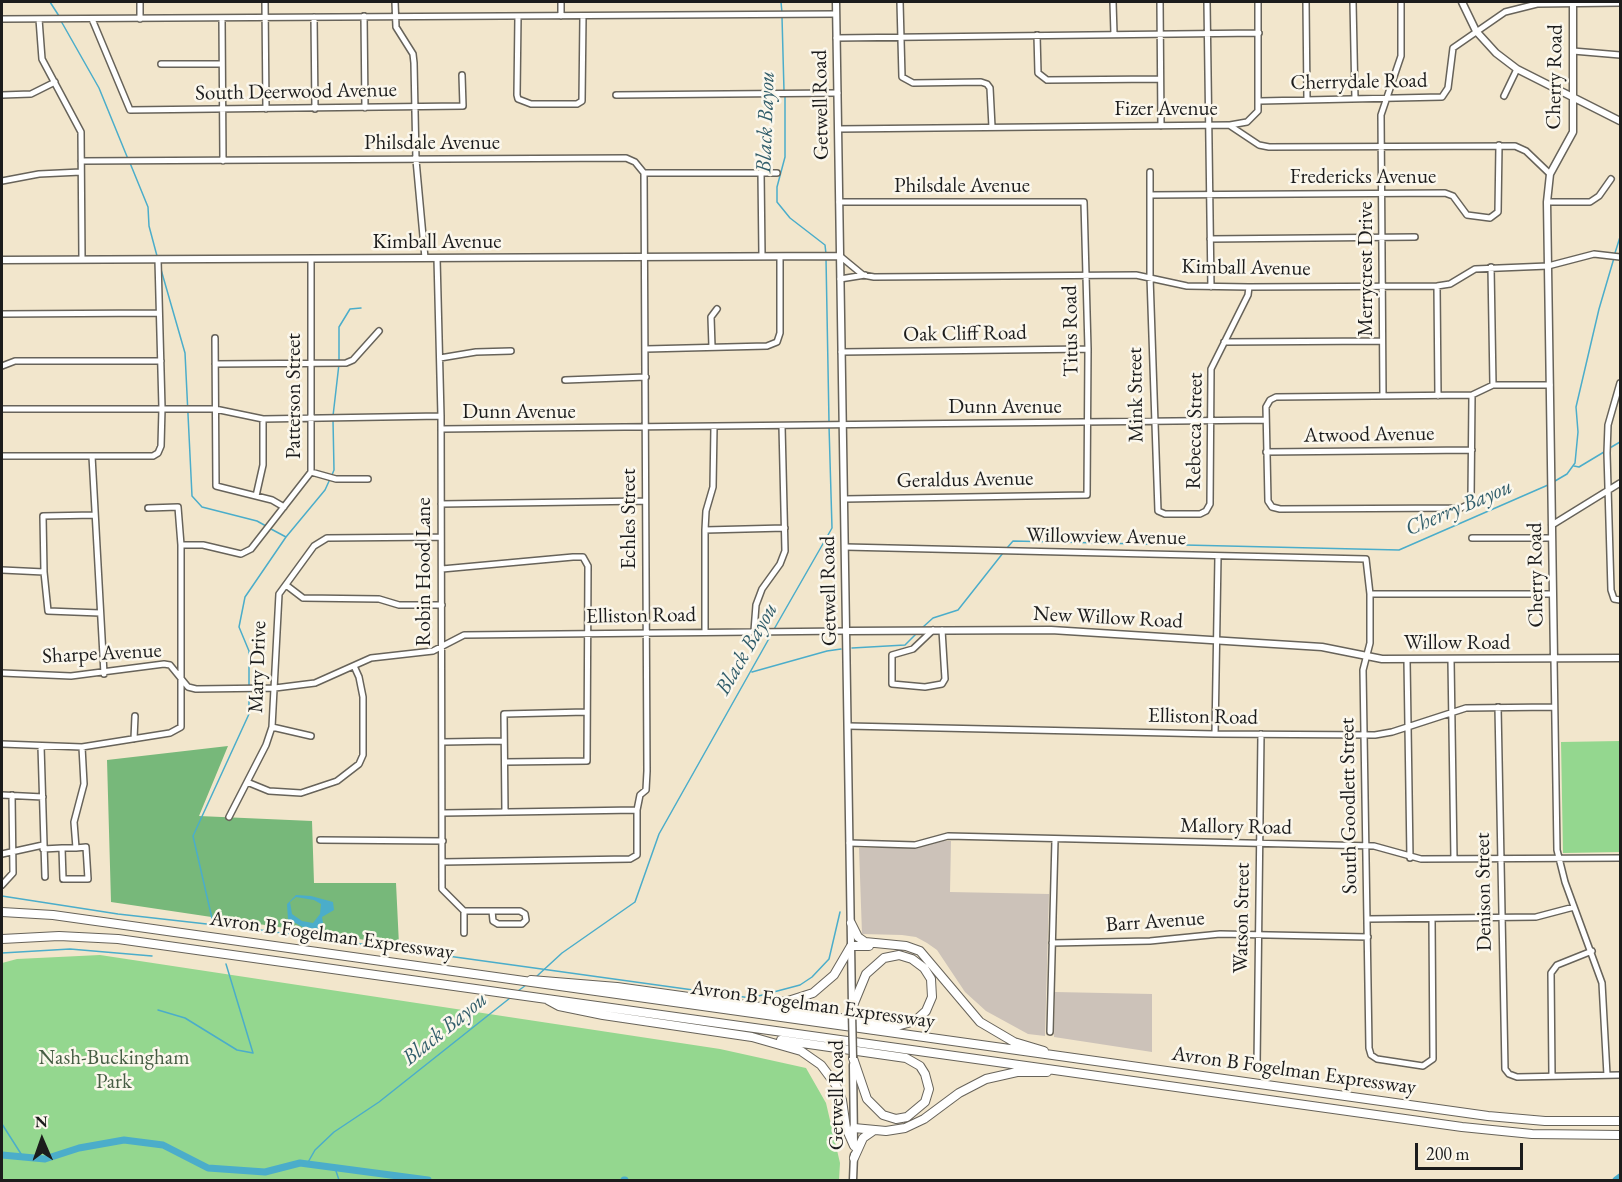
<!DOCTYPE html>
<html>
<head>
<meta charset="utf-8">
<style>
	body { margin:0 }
	#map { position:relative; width:1622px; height:1182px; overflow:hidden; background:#f2e6cc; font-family:"EB Garamond",serif }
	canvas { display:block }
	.frame { position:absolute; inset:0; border:3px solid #1c1c1c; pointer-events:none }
	.north { position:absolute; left:12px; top:1110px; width:60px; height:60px; -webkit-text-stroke:4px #fbf7ec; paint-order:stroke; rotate:358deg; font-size:16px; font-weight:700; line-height:24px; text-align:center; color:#1c1c1c }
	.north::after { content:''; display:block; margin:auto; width:21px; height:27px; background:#1c1c1c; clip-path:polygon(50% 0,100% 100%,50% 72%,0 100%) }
	.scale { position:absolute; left:1415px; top:1143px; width:108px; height:27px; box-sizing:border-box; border:3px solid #1c1c1c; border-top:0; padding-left:8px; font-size:18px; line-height:21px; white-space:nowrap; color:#1c1c1c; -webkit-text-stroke:4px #fbf7ec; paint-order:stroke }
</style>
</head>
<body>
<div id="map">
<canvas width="1622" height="1182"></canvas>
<div class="frame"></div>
<div class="north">N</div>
<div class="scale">200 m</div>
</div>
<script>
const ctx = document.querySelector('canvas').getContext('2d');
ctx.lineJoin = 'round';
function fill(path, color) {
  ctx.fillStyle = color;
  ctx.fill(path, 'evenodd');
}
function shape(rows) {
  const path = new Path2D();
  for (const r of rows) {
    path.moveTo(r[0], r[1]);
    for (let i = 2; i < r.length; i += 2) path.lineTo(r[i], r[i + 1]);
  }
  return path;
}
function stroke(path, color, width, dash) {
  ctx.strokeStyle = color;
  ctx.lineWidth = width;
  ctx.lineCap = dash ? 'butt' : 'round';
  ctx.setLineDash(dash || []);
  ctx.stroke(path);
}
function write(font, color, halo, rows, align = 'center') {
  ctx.font = font + ' "EB Garamond",serif';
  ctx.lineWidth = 5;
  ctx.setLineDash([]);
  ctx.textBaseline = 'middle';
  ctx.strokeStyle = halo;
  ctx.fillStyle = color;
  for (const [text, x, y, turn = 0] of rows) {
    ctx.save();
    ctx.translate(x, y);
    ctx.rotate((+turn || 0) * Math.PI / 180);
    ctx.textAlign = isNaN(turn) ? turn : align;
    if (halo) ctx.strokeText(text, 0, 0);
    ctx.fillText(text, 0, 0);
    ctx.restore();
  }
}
const industrial = shape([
	[944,841,951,841,950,892,1049,894,1045,1036,1028,1034,986,1011,965,992,937,950,927,943,916,937,902,935,862,934,859,848,913,848],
	[1055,992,1152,994,1152,1052,1054,1037]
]);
const green = shape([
	[1620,741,1620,852,1563,853,1561,742],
	[100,955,720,1049,806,1068,826,1103,840,1163,839,1180,2,1180,2,963,17,959]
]);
const forest = shape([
	[228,746,199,816,312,821,314,883,396,883,399,945,111,902,107,760]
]);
const water = shape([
	[296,895,311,896,333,902,334,910,322,917,323,923,319,929,308,930,288,919,287,904],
	[296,897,314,900,321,904,320,914,313,923,302,921,292,914,290,902]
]);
const stream = shape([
	[50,2,59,16],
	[781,2,782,13],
	[782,17,784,91],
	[61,21,99,88,128,159],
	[785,95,785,157,777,187,777,202,790,218,825,245,826,254],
	[130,163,148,207,149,226,157,256],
	[1615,253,1620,237],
	[826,258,829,422],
	[160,266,185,353,192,496,202,507,257,521,266,526],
	[339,360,339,327,350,309,361,308],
	[333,416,339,364],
	[1608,449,1620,442],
	[1574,466,1579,467,1604,452],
	[332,475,334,470,333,420],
	[1555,481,1567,474,1575,463,1578,432,1576,407,1599,309,1614,258],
	[286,537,325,490,330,479],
	[1007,548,1013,541,1399,550,1548,485],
	[923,627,933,618,958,610,1003,553],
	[773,631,832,528,829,426],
	[852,648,905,645,916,634],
	[752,672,827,651,841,649],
	[249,686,249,651,239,627,245,597,286,537,271,529],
	[2,896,118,914,260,930,751,998,800,985,812,977,829,959,840,912],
	[214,927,193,836,249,714,249,691],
	[2,953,70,949,152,956],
	[537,976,562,953,635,902,659,834,771,635],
	[518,991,526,985],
	[158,1010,185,1018,237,1050,253,1053,226,964],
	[2,1124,23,1157],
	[307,1164,315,1150,334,1132,379,1102,510,998],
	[335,1168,339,1180]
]);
const river = shape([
	[2,1155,45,1159,79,1148,124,1140,163,1145,208,1168,265,1172,300,1163,428,1180],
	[624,1180,625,1180],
	[1616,1180,1620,1177]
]);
const minor = shape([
	[140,2,140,19],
	[265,2,266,109],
	[395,2,396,27,413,54,414,63,416,160,425,258],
	[561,2,561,16],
	[900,2,902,77,913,83,981,82,987,84,990,88,992,127],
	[1113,2,1114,34],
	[1160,2,1161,126],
	[1207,2,1211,287],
	[1306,2,1307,99],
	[1353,2,1355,99],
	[364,16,365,108],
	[518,16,517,95,518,99,531,104,577,104,582,101,583,16],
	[314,17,315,109],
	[2,19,836,14],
	[39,19,42,59,81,132,82,259],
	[92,19,130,110,463,106,462,75],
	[222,19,223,161],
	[1037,35,1038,73,1047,80,1160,79],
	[836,38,1259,33],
	[1573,51,1620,55],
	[161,64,222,64],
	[2,95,31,94,55,82],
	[616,95,838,93],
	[1504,96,1517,69],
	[1260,101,1442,97,1448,88,1453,48,1505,12,1537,4,1620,3],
	[1230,125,1247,122,1258,111,1258,2],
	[838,129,1229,125,1259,145,1269,147,1515,146,1526,151,1550,174],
	[81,161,626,158,635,162,644,173,777,173],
	[761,172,762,256],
	[1150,172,1150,277,1158,511,1165,514,1200,514,1206,511,1210,504,1211,369,1248,295,1249,287],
	[2,181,39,174,81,172],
	[1150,195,1445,193,1453,196,1467,215,1490,218,1498,212,1499,145],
	[839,202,1084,202,1088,349,1087,495,844,499],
	[1547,202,1590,202,1599,196,1611,179],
	[1210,239,1415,237],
	[840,256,863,275,874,277,1136,275,1187,286,1249,287,1437,286,1450,284,1475,269,1548,266,1594,254,1620,257],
	[437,258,441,416,442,889,464,911,464,933],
	[1491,267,1493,385],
	[840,279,865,275],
	[1437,286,1438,396],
	[2,314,157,313],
	[215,338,216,486,272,500,284,507],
	[1224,342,1382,341],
	[712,347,711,317,717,309],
	[646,349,767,346,777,342,780,333,780,257],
	[841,352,1088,349],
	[440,358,476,352,511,351],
	[215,364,346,363,353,360,379,331],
	[2,366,15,361,161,361],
	[565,380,646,377],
	[1620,383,1608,425,1607,453,1611,590,1614,599,1620,600],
	[1472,395,1471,498,1469,504,1461,508,1280,509,1272,507,1268,501,1266,407,1270,400,1276,397,1472,395,1493,385,1550,385],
	[1383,396,1381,115,1401,56,1401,2],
	[2,409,215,409,263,419,441,416],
	[441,429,1266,420],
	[1266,452,1472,450],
	[2,456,153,456,158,453,161,446,162,408,158,260],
	[92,456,104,674],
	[311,472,336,479,368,479],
	[256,496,263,465,263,419],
	[441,504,645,501],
	[95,515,43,516,44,572,48,611,100,613],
	[1552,525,1620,483],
	[705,530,785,528],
	[1472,538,1552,538],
	[181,545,203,545,241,554,251,549,311,472,311,259],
	[845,547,1366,559,1370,594,1370,643,1363,670,1369,1048,1371,1055,1377,1059,1423,1066,1433,1059,1432,919],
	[442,569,573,557,583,557,588,566,587,761,505,762],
	[2,570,44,572],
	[286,585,303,598,379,599,399,605,442,605],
	[1370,594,1552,594],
	[933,630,913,649,892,655,892,684,925,687,942,684,945,679,942,630],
	[754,631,756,605,762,589,780,564,785,551,782,426],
	[705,632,705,530,706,511,713,487,714,427],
	[1554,659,1557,850,1565,882,1602,983,1607,1075],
	[1407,660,1410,858],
	[1451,660,1454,859],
	[2,673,71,676,164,664,170,665,188,687,196,689,275,688,315,683,371,658,433,651,464,635,847,631],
	[1498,707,1505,1069,1509,1074,1517,1077,1620,1075],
	[848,726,1215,734,1375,735,1392,732,1466,708,1554,707],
	[272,727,311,736],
	[1215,734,1218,556],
	[134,739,135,716],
	[443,742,503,741],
	[2,744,82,747,170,733,181,727,181,545,178,507,148,508],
	[41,746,45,877],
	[247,782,269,791,301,793,337,781,359,764,363,755,363,697,359,677,354,666],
	[2,795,43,797],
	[505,812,504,714,586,712],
	[443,813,637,810],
	[229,817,266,745,272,727,279,594,314,546,327,538,441,537],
	[320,840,443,841],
	[849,843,915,845,948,836,1374,846,1421,859,1620,858],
	[76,848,62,848,63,879,88,879,86,847,76,848,74,822,84,784,82,747],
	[43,849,62,848],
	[2,854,43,845],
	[442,862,630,859,637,855,637,810,640,795,646,790,647,771,644,173],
	[2,885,13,873,12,795],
	[464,911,492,911],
	[492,911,520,911,525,914,526,920,522,924,498,924,493,921,492,911],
	[1368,919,1536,917,1574,907],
	[1052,943,1150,941,1220,934,1368,937],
	[1050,1032,1055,840],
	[1257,1065,1261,734],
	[1552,1076,1551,973,1557,965,1592,951]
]);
const major = shape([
	[836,2,852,1006],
	[1462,2,1476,31,1496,53,1517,69,1620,121],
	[2,260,840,256],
	[847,631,1051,630,1322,647,1382,659,1620,658],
	[1554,659,1547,202,1550,174,1573,132,1573,2],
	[853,1065,854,1144],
	[853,1180,854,1155]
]);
const highway = shape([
	[2,912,53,915,1488,1116,1545,1121,1620,1121],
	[851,923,858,937,865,942,906,946,920,951,980,1022,1014,1042,1044,1051],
	[2,939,59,936,118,939,1462,1127,1532,1134,1620,1135],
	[531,980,617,987,897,1026,915,1021,926,1011,932,997,931,979,924,968,912,959,899,955,884,958,866,974,852,1008],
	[548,1000,559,1006,603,1015,752,1037,801,1051,821,1065,836,1085,842,1100,846,1128,854,1146],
	[765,1004,788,1001,813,993,834,975,851,946,869,946],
	[781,1040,906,1058,920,1066,925,1074,929,1089,925,1102,907,1117,896,1119,883,1115,867,1099,853,1058],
	[854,1128,886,1131,905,1128,924,1119,959,1093,986,1079,1017,1072,1047,1072],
	[854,1158,863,1138,873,1131]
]);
const majorBridge = shape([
	[852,1012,853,1058]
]);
const streetNames = [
	["Cherry Road",1555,77,-89],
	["Cherrydale Road",1359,82,-1],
	["South Deerwood Avenue",296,92,-1],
	["Getwell Road",821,105,-91],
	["Fizer Avenue",1166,109],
	["Philsdale Avenue",432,143],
	["Fredericks Avenue",1363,177],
	["Philsdale Avenue",962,186],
	["Kimball Avenue",437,242],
	["Kimball Avenue",1246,268,1],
	["Merrycrest Drive",1366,269,-90],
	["Titus Road",1071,331,-91],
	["Oak Cliff Road",965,334,-1],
	["Mink Street",1136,395,-91],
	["Patterson Street",294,396,-90],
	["Dunn Avenue",1005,407],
	["Dunn Avenue",519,412],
	["Rebecca Street",1195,431,-89],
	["Atwood Avenue",1369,435,-1],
	["Geraldus Avenue",965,480,-1],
	["Echles Street",629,519,-90],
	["Willowview Avenue",1106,537,1],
	["Robin Hood Lane",424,572,-90],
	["Cherry Road",1536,575,-91],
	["Getwell Road",829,591,-91],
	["Elliston Road",641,616,-1],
	["New Willow Road",1108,618,3],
	["Willow Road",1457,643],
	["Sharpe Avenue",102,654,-3],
	["Mary Drive",258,667,-88],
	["Elliston Road",1203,717,1],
	["South Goodlett Street",1349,806,-91],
	["Mallory Road",1236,827,1],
	["Denison Street",1484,892,-91],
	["Watson Street",1242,918,-89],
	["Barr Avenue",1155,922,-4],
	["Avron B Fogelman Expressway",332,936,8],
	["Avron B Fogelman Expressway",813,1005,8],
	["Avron B Fogelman Expressway",1294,1071,8],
	["Getwell Road",837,1095,-90]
];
const parkNames = [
	["Nash-Buckingham",114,1058],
	["Park",114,1082]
];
const waterNames = [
	["Black Bayou",766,122,-88],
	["Cherry Bayou",1459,508,-23],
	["Black Bayou",747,649,-60],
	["Black Bayou",445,1029,-39]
];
fill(industrial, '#ccc2b9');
fill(green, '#94d78f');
fill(forest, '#77b87a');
fill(water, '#4badca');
stroke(stream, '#4badca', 1.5);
stroke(river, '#4badca', 7);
stroke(minor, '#67635a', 8);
stroke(major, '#67635a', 9);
stroke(highway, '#67635a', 10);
stroke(minor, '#fff', 5);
stroke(major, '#fff', 6);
stroke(highway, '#fff', 8);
stroke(majorBridge, '#67635a', 9, []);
stroke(majorBridge, '#fff', 6);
write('21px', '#1c1c1c', '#fbf7ec', streetNames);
write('21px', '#465d44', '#fbf7ec', parkNames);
write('italic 22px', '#315d6a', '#fbf7ec', waterNames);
</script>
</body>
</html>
